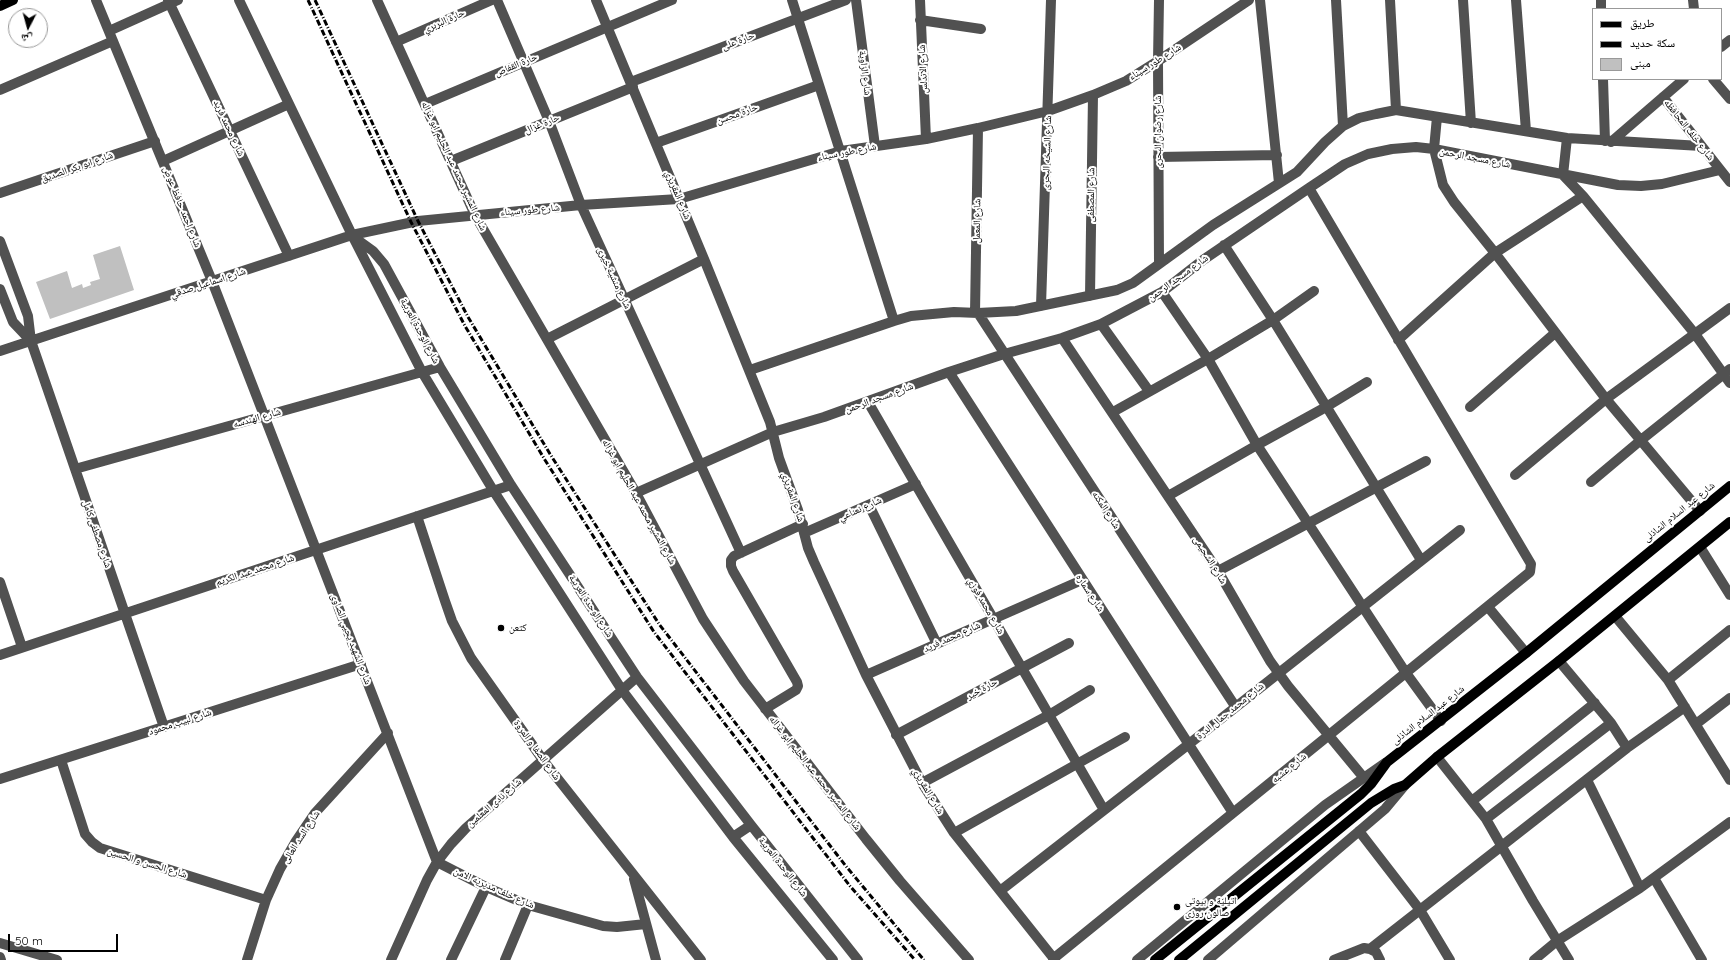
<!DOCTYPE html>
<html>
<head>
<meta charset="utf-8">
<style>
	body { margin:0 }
	#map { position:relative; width:1730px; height:960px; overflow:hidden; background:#fff; font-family:Quicksand,"Noto Naskh Arabic",sans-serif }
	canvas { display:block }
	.legend { position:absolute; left:1592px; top:8px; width:130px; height:72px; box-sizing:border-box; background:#fff; border:1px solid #999; margin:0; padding:5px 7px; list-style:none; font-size:12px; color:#000 }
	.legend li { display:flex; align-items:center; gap:8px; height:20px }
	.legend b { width:20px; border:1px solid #999 }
	.north { position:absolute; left:8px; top:8px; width:40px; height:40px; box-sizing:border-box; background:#fff; border:1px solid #999; border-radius:50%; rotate:186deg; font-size:11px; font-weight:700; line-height:16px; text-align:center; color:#000 }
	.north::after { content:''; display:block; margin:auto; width:14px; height:18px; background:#000; clip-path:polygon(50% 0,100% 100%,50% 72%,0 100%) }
	.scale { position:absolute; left:8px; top:934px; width:110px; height:18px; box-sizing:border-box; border:2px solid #000; border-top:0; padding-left:5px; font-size:12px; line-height:14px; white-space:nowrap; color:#000; -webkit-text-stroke:3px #fff; paint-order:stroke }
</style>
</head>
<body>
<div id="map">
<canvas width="1730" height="960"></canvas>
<ul class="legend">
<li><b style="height:5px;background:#000"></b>طريق</li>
<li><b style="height:5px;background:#000"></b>سكة حديد</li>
<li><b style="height:11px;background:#c0c0c0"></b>مبنى</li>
</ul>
<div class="north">ش</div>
<div class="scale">50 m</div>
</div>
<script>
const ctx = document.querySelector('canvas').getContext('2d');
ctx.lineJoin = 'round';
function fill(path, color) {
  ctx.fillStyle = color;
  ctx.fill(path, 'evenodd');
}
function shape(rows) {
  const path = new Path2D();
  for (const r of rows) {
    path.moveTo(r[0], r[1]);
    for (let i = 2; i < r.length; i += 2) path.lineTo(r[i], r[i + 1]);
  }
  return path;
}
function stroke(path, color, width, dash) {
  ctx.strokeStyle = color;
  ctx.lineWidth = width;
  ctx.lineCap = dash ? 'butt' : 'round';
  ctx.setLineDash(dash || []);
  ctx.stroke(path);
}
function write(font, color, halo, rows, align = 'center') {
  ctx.font = font + ' Quicksand,"Noto Naskh Arabic",sans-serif';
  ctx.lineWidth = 4;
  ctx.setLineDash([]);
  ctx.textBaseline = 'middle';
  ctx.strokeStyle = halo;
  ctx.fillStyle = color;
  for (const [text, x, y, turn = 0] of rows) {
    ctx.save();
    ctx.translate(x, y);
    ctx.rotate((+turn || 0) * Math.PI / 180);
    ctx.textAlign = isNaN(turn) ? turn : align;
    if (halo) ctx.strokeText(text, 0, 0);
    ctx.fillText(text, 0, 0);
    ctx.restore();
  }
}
const building = shape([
	[120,246,134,290,50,319,36,282,67,271,72,288,82,284,83,288,91,285,90,282,100,279,93,255]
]);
const minor = shape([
	[96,0,212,281,437,862,486,887,528,905,603,926,617,927,646,924],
	[168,0,289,256],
	[239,0,352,235,422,372,493,490,622,690,733,837,833,960],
	[377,0,475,215,636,493,703,619,744,681,866,839,900,881,969,960],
	[497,0,549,121,581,205,741,553],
	[596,0,704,259,770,422,779,458,798,510,808,548,814,562,866,675,922,783,954,833,1055,960],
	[792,0,894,321],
	[856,0,875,146],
	[920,0,926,139],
	[1260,0,1279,183],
	[1336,0,1343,126],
	[1390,0,1396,110],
	[1463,0,1471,123],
	[1516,0,1526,131],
	[1601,0,1601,9],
	[1693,0,1694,9],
	[920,20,981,29],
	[109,31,178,0],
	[396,42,492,0],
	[1721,47,1730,40],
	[1603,79,1605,141],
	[1713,79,1730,99],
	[631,82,846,0],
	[0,90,113,41],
	[1663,97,1730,182],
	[425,104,672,0],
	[1567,138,1563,175,1583,196,1695,334,1730,383],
	[1611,142,1684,79],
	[656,143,819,85],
	[1158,157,1277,155],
	[163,161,289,104],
	[451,161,633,87],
	[0,193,155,141],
	[1583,196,1495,253,1606,399,1700,511],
	[355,238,373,251,384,264,440,367,511,485,637,677,751,825,858,960],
	[0,241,28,316,31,341,164,727],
	[1224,245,1273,320,1421,560],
	[1159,264,1158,61,1159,0],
	[0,289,13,322,31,341],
	[1162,292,1208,359,1257,445,1326,407,1367,382],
	[1090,296,1093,95],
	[1041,306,1051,0],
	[975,313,978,128],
	[978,313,1235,706],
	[1101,324,1149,391],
	[1062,338,1218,571,1270,661,1288,686,1364,778],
	[547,339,704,259],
	[1398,340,1495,253,1454,202,1443,185,1434,149,1437,117],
	[0,351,352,235,418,221,581,205,679,199,841,151,926,139,978,128,1048,111,1093,95,1126,81,1158,61,1249,0],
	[750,370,894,321,911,316,954,312,978,313,1016,311,1117,290,1133,283,1213,225,1297,172,1325,142,1343,126,1359,118,1376,114,1396,110,1567,138,1701,146],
	[949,372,1233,813],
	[868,402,1104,810],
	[1470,407,1555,333],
	[1113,412,1208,359,1273,320,1314,291],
	[75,469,440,367],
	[1515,475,1606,399,1730,308],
	[1591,482,1641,440,1730,369],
	[636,493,773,432,824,417,949,372,1004,354,1062,338,1101,324,1162,292,1203,260,1309,188,1345,164,1368,154,1392,149,1416,147,1434,149,1618,185,1641,186,1662,184,1720,170],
	[1168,496,1257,445,1406,673,1441,721],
	[869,505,937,644],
	[417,516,445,601,452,621,471,658,543,760,701,960],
	[804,533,916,484],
	[1700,547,1730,595],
	[1218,571,1426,461],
	[0,582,22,647],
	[1488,607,1526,653],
	[1615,616,1668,680,1730,780],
	[0,655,511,485],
	[1559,661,1611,723,1627,748],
	[866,675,1082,580],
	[1668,680,1730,630],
	[765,709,796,690,798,686,797,682,733,571,731,566,731,560,734,556,803,524],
	[1696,724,1730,698],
	[896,735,1069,643],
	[1437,757,1486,819,1533,901,1569,960],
	[61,760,85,834,92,842,100,848,266,900],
	[0,779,361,664],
	[1587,780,1640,888],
	[922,783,1049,715,1090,690],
	[1472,801,1595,703],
	[1486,819,1611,723],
	[1359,831,1420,910,1450,960],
	[954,833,1125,737],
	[733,837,751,825],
	[1654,878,1702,960],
	[634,879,656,960],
	[1000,891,1189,744,1460,530],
	[0,943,57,960],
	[1370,949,1627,748,1685,707],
	[0,957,1,960],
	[1053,959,1530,572,1531,564,1309,188],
	[247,960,266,900,280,869,296,841,315,813,388,733],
	[391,960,427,880,437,862,451,844,466,828,637,677],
	[451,960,486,887],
	[505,960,528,905],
	[1137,960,1325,805,1385,763],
	[1208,960,1385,809,1405,785],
	[1334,960,1364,948,1370,949,1376,952,1380,960],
	[1534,960,1557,941,1640,888,1730,822]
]);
const major = shape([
	[0,6,13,0],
	[1155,960,1361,794,1371,784,1387,762,1526,653,1730,486],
	[1179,960,1371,803,1394,789,1405,785,1437,757,1559,661,1730,522]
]);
const rail = shape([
	[308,0,411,222,465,326,545,460,654,632,850,886,915,960],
	[315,0,418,221,468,317,550,454,659,624,845,865,924,960]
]);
const markers = [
	[501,628,4,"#000"],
	[1177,907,4,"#000"]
];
const streetNames = [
	["حارة البربري",444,21,-24],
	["حارة على",738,41,-21],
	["شارع طور سيناء",1155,62,-32],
	["حارة القفاص",516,65,-23],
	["شارع الاندلس",923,69,-93],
	["شارع الزاوية",865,73,83],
	["حارة محسن",737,114,-20],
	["حارة غزال",542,124,-22],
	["شارع محمد فريد",229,128,65],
	["شارع خلف المحافظه",1689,130,52],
	["شارع رضوان البحرى",1158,132,-90],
	["شارع طور سيناء",847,152,-11],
	["شارع الشيخه البحرى",1047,153,-88],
	["شارع مسجد الرحمن",1475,158,11],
	["شارع المشير محمد عبد الحليم ابو غزاله",454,166,65],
	["شارع ابو بكر الصديق",77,167,-19],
	["شارع المقريزي",678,195,67],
	["شارع المصطفى",1091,195,-89],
	["شارع احمد حافظ عوض",182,207,68],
	["شارع طور سيناء",530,210,-5],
	["شارع المعمل",977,221,-89],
	["شارع منشية خيرى",614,278,65],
	["شارع مسجد الرحمن",1178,278,-36],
	["شارع اسماعيل صدقي",208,283,-18],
	["شارع الوحدة العربية",420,331,62],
	["شارع مسجد الرحمن",879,398,-20],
	["شارع الهندسه",257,418,-16],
	["شارع المقريزي",793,497,71],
	["شارع المشير محمد عبد الحليم ابو غزاله",639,502,61],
	["شارع نعناعي",860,509,-24],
	["شارع المكنه",1106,510,57],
	["شارع عبد السلام الشاذلى",1679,512,-39],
	["شارع مصطفى كامل",97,534,71],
	["شارع الشحيمى",1210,560,58],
	["شارع محمد عبد الكريم",255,570,-18],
	["شارع سماره",1090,593,57],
	["شارع الوحدة العربية",591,606,57],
	["شارع محمد فوزي",986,606,60],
	["شارع محمد فريد",952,637,-24],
	["شارع الشهيد يحيي الصاوى",351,639,69],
	["حارة خير",982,689,-28],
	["شارع محمد جمال الدرة",1230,711,-39],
	["شارع عبد السلام الشاذلى",1428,715,-38],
	["شارع لبيب محمود",180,722,-18],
	["شارع الصفا و المروة",537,750,54],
	["شارع عشبه",1289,768,-39],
	["شارع المشير محمد عبد الحليم ابو غزاله",815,773,52],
	["شارع المقريزي",928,791,59],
	["شارع نادى المعلمين",494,803,-41],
	["شارع السد العالى",301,837,-57],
	["شارع الحسن و الحسين",147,863,17],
	["شارع الوحدة العربية",783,867,52],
	["شارع خلف مديريه الامن",494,888,24]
];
const poiNames = [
	["كتعن",509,628],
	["اتيلية و بيوتى",1185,901],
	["صالون روزى",1185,913]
];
fill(building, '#c0c0c0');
stroke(minor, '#515151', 10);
stroke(major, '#000', 10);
stroke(rail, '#000', 3, [6, 2, 1, 2]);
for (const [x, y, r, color] of markers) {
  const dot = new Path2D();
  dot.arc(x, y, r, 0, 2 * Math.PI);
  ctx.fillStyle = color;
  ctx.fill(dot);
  stroke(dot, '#fff', 1.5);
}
write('10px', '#000', '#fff', streetNames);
write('10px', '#000', '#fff', poiNames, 'left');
</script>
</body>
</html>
